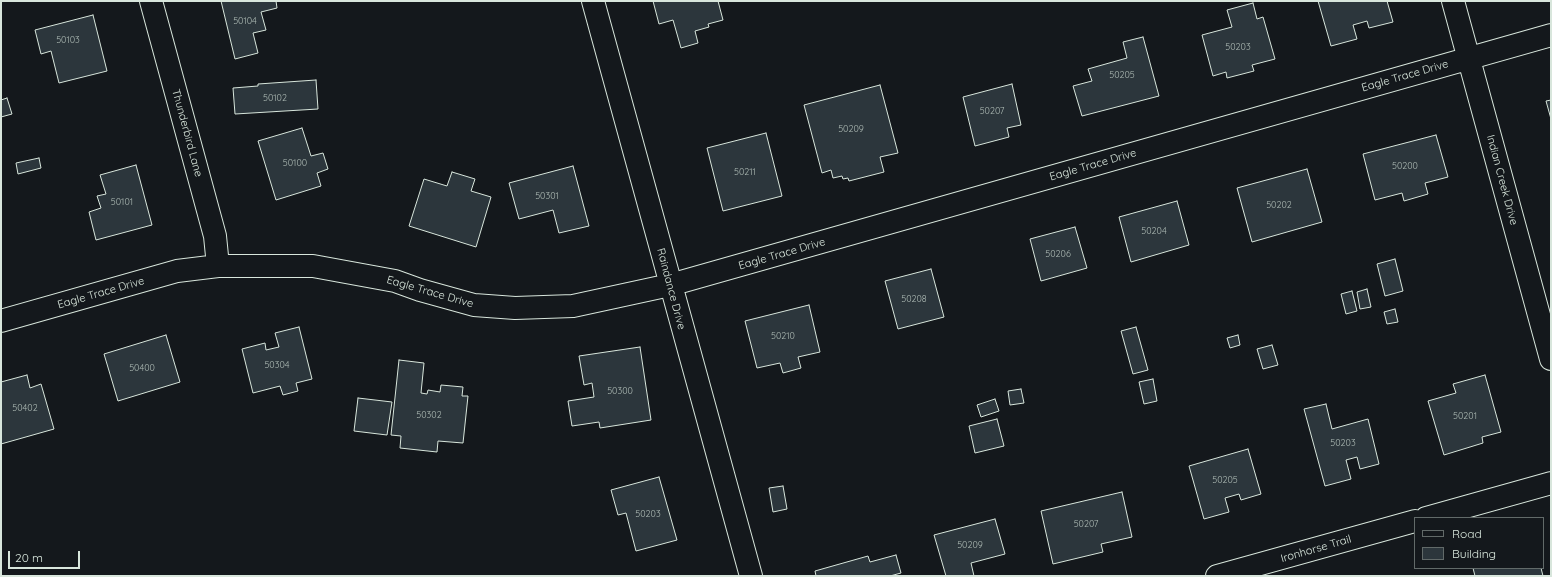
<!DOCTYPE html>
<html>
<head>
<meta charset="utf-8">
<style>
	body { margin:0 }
	#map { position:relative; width:1552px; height:577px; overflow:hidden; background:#14181c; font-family:Quicksand,sans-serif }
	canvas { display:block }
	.frame { position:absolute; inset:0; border:2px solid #d8e6dc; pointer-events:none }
	.legend { position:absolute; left:1414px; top:517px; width:130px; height:52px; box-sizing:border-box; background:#14181c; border:1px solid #626a69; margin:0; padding:5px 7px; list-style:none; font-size:12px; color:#d8e6dc }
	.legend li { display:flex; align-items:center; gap:8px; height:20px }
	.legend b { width:20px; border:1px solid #626a69 }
	.scale { position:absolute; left:8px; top:551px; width:72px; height:18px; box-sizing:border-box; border:2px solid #d8e6dc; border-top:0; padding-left:5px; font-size:12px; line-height:14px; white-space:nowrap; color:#d8e6dc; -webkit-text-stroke:3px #14181c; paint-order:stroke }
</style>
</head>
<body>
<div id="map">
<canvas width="1552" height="577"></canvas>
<div class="frame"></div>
<ul class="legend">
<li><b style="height:5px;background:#14181c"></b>Road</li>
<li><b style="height:11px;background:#2c363c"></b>Building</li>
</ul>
<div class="scale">20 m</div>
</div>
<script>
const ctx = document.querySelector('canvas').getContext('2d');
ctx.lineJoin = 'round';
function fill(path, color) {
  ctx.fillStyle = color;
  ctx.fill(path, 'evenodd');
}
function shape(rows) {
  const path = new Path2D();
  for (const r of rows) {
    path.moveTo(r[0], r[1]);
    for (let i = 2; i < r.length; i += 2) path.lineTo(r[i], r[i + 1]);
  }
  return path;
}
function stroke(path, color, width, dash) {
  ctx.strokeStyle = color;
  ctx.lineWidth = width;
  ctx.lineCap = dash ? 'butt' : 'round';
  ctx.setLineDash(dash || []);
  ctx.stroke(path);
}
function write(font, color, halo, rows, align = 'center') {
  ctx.font = font + ' Quicksand,sans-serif';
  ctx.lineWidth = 3;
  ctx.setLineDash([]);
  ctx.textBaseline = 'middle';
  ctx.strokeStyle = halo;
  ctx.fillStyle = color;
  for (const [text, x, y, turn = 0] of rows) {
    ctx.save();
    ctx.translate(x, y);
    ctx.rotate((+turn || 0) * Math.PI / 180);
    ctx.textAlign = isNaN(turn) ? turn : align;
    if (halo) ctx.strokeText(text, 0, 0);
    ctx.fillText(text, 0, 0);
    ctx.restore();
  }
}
const building = shape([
	[221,1,276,1,277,8,261,12,266,30,253,33,258,53,235,59,221,1],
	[653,1,718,1,723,20,708,24,709,27,695,31,698,43,681,48,673,20,659,24,653,1],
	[1318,1,1387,1,1393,22,1369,28,1367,21,1353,25,1357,39,1331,46,1318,1],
	[1253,3,1257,19,1263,17,1275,59,1252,65,1254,71,1227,78,1226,72,1213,76,1202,35,1232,27,1227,10,1253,3],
	[93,15,107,71,59,83,51,51,41,54,35,30,93,15],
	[1143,37,1159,96,1082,116,1073,86,1092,81,1088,69,1127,58,1123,42,1143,37],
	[316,80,318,109,235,114,233,88,258,86,258,84,316,80],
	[1012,84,1021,125,1007,128,1009,137,975,146,963,97,1012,84],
	[880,85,898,153,880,157,884,172,849,181,848,178,843,179,842,176,833,178,831,170,822,173,804,105,880,85],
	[7,98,12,114,1,117,1,100,7,98],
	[1551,100,1551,119,1546,101,1551,100],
	[302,128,311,156,323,153,328,169,317,173,321,186,276,200,258,141,302,128],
	[766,133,782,196,723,211,707,148,766,133],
	[1436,135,1448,177,1425,183,1428,194,1404,201,1402,193,1375,200,1363,154,1436,135],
	[39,158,41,168,18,174,16,163,39,158],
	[136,165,152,225,96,240,89,212,101,208,97,196,106,194,100,175,136,165],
	[573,166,589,226,559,233,553,210,519,219,509,183,573,166],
	[1307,169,1322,222,1252,242,1237,188,1307,169],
	[452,172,475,179,471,191,491,197,476,247,409,226,424,179,447,186,452,172],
	[1177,201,1189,245,1131,262,1119,217,1177,201],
	[1075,227,1087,268,1041,281,1030,239,1075,227],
	[1395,259,1403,291,1385,296,1377,264,1395,259],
	[931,269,944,317,898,329,885,281,931,269],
	[1367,289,1371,307,1360,309,1357,292,1367,289],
	[1352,291,1357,311,1346,314,1341,294,1352,291],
	[809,305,820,352,798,357,801,368,783,373,780,363,757,368,745,321,809,305],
	[1395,309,1398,322,1387,324,1384,312,1395,309],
	[299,327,312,379,296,383,298,391,283,395,280,386,253,393,242,349,265,343,266,350,279,347,275,333,299,327],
	[1136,327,1148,370,1133,374,1121,331,1136,327],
	[166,335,180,382,118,401,104,354,166,335],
	[1238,335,1240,345,1230,348,1227,338,1238,335],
	[1272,345,1278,365,1263,369,1257,349,1272,345],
	[640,347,651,420,600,428,599,422,572,426,568,401,594,397,592,383,584,385,579,356,640,347],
	[399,360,424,363,421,393,427,394,428,390,440,392,441,385,463,387,462,396,468,396,463,443,438,441,437,452,400,448,401,436,391,435,399,360],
	[27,375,30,388,41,384,54,429,1,444,1,382,27,375],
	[1485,375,1501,432,1482,437,1483,443,1444,455,1428,401,1456,393,1453,384,1485,375],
	[1153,379,1157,401,1144,404,1139,382,1153,379],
	[1021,389,1024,403,1010,405,1008,391,1021,389],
	[358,398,392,402,387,435,354,431,358,398],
	[995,399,999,411,981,417,977,405,995,399],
	[1326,404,1332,429,1368,419,1379,464,1360,469,1357,457,1346,460,1351,479,1325,486,1304,409,1326,404],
	[997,419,1004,446,975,453,969,426,997,419],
	[1248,449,1261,494,1241,500,1239,494,1225,498,1229,512,1204,519,1189,466,1248,449],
	[659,477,677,540,636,551,626,513,618,515,611,490,659,477],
	[783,486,787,509,773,512,769,488,783,486],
	[1122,492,1132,537,1101,544,1103,552,1053,564,1041,511,1122,492],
	[995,519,1005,554,971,563,974,576,946,576,934,535,995,519],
	[896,555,901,573,890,576,816,576,815,571,868,556,870,562,896,555],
	[1473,568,1541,568,1543,576,1475,576,1473,568]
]);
const minor = shape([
	[151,1,215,236,218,266],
	[593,1,751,576],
	[1453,1,1551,359],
	[1,321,177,271,218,266,313,266,395,281,420,290,474,305,515,308,573,306,670,285,1551,35],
	[1426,518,1551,483],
	[1217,576,1415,521]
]);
const numberNames = [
	["50104",245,21],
	["50103",68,40],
	["50203",1238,47],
	["50205",1122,75],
	["50102",275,98],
	["50207",992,111],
	["50209",851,129],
	["50100",295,163],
	["50200",1405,166],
	["50211",745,172],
	["50301",547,196],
	["50101",122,202],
	["50202",1279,205],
	["50204",1154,231],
	["50206",1058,254],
	["50208",914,299],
	["50210",783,336],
	["50304",277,365],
	["50400",142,368],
	["50300",620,391],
	["50402",25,408],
	["50302",429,415],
	["50201",1465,416],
	["50203",1343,443],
	["50205",1225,480],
	["50203",648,514],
	["50207",1086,524],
	["50209",970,545]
];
const streetNames = [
	["Eagle Trace Drive",1405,76,-16],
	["Thunderbird Lane",187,133,75],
	["Eagle Trace Drive",1093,165,-16],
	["Indian Creek Drive",1502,180,75],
	["Eagle Trace Drive",782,254,-16],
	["Raindance Drive",671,289,75],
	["Eagle Trace Drive",430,292,16],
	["Eagle Trace Drive",101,293,-16],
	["Ironhorse Trail",1316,549,-16]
];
fill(building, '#2c363c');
stroke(building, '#d8e6dc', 1);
stroke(minor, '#d8e6dc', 24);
stroke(minor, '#14181c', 22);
write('9px', '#adbab4', null, numberNames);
write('11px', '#d8e6dc', '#14181c', streetNames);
</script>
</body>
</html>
